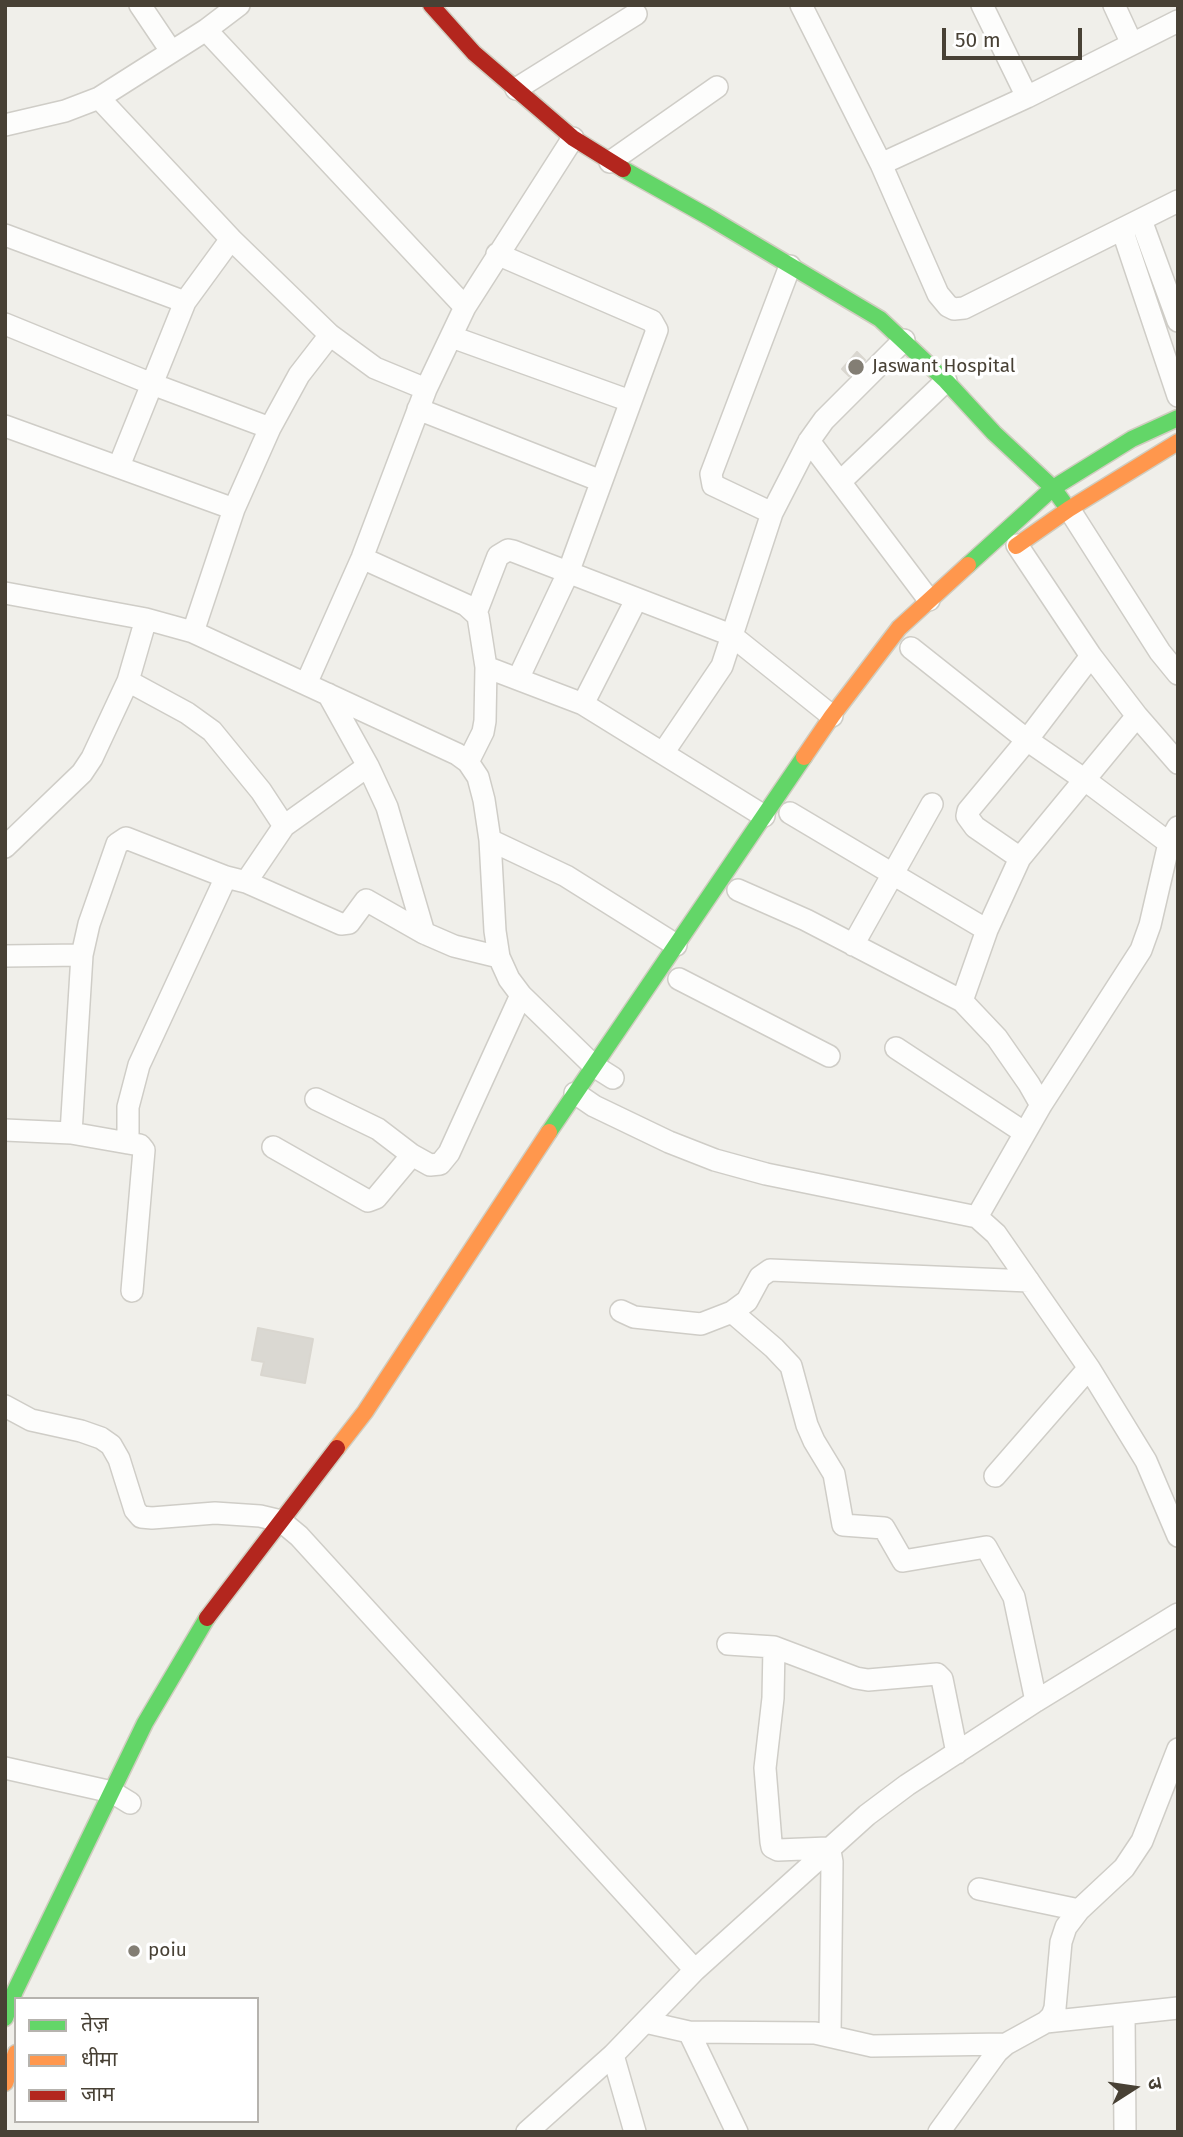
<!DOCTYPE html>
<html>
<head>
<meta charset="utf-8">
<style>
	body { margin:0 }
	#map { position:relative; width:1183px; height:2137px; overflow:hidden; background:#f0efea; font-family:"Fira Sans","Noto Sans Devanagari",sans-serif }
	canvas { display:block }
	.frame { position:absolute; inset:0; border:7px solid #484135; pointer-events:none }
	.legend { position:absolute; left:14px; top:1997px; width:245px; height:126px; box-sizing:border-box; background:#fff; border:2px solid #b6b3ae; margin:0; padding:9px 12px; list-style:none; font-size:21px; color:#484135 }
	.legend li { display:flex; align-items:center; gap:14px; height:35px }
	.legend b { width:35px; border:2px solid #b6b3ae }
	.north { position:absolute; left:1099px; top:2053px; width:70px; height:70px; -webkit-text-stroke:5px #fff; paint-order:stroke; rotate:78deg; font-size:19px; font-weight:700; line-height:28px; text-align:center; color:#484135 }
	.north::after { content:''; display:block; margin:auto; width:24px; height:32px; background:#484135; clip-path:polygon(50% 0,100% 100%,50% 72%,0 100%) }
	.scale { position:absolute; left:942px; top:28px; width:140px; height:32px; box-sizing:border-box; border:4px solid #484135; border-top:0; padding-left:9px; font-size:21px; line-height:24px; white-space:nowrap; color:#484135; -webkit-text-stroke:5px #fff; paint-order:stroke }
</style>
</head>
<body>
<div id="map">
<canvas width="1183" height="2137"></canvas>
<div class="frame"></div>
<ul class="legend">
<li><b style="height:9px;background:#63d668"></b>तेज़</li>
<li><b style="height:9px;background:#ff974d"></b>धीमा</li>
<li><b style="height:9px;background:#b3261e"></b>जाम</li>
</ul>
<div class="north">उ</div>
<div class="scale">50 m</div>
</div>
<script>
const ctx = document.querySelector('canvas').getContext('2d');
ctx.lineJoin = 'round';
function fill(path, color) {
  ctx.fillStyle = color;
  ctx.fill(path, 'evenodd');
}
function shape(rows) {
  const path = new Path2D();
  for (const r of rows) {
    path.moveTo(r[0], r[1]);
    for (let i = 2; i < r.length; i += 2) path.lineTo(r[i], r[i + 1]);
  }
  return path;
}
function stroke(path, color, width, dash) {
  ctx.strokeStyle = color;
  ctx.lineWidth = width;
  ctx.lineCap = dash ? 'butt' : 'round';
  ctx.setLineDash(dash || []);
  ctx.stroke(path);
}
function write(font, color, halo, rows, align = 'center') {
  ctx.font = font + ' "Fira Sans",sans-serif';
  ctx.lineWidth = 7;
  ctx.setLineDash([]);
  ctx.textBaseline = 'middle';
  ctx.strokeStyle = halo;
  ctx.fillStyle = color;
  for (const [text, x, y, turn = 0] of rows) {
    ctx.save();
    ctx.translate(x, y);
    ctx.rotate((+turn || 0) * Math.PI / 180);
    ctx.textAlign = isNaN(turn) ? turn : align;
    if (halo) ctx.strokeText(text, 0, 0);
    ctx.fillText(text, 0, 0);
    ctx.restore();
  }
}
const building = shape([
	[857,352,865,360,849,376,842,369,857,352],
	[258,1328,313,1339,305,1383,261,1375,264,1362,252,1360,258,1328]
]);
const street = shape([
	[140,5,171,51],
	[801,5,881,164,938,294,948,306,954,309,964,308,1178,201],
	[982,5,1027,97],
	[1114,5,1132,44],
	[206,30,465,307],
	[516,89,636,14],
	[99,98,231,239,330,335,375,368,426,389],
	[5,125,65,111,99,98,206,30,239,5],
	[610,162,717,87],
	[881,164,1027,97,1178,21],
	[1141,220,1178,321],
	[1122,229,1178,396],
	[5,235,185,302],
	[497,254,652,321,657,330,568,573,518,679],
	[5,324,152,384,270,428],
	[452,337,630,401],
	[418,409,601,481],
	[5,426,234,509],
	[809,441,840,482],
	[119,466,185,302,231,239],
	[1069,509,1160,652,1178,674],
	[772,513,713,485,711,474,790,266],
	[1017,545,1091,656,1137,716,1178,763],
	[362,558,466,605,478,616,486,667,485,721,483,732,468,762],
	[5,593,146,619,193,632,457,754,468,762,478,777,484,800,490,840,495,931,499,957,509,979,521,995,594,1066,613,1078],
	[636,600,583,704,764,816],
	[929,600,840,482,946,381],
	[476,613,498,556,508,550,513,551,731,635,832,716],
	[193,632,234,509,270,428,299,375,330,335],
	[911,648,1027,740,1085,780,1169,843],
	[486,667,583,704],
	[128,681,187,713,212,731,261,791,284,826],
	[306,684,362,558,426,389,465,307,573,138],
	[328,694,368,766,387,807,424,933,454,946,499,957],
	[663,753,722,666,772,513,809,441,824,420,904,340],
	[790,813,987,930,962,1001],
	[490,840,566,876,676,945],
	[5,847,82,773,92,758,128,681,146,619],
	[1020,858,975,827,967,816,968,811,1027,740,1091,656],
	[246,882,284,826,368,766],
	[738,890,806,920,962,1001,997,1038,1029,1084,1041,1105],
	[987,930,1020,858,1137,716],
	[853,945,932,804],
	[82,955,89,924,117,844,126,838,226,877,246,882,341,924,349,923,366,900,424,933],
	[5,956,82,955,71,1133,128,1143,140,1145,144,1150,132,1291],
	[679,979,829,1056],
	[896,1048,1025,1133],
	[575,1093,594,1106,669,1142,715,1160,766,1174,977,1217,996,1234,1089,1368,1146,1461,1178,1536],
	[316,1099,378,1129,412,1155,430,1165,440,1164,449,1153,521,995],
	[5,1130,71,1133],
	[128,1143,128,1107,139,1065,226,877],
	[273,1147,368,1201,376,1198,412,1155],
	[977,1217,1041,1105,1141,950,1150,925,1169,843,1178,827],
	[621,1311,634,1317,701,1324,732,1312,747,1301,760,1277,770,1270,1029,1281],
	[732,1312,774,1348,791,1366,807,1425,814,1441,834,1474,843,1525,884,1528,903,1561,986,1547,1014,1597,1036,1701],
	[5,1406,31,1420,81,1431,101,1438,111,1445,119,1459,135,1510,141,1517,152,1518,215,1513,260,1516,281,1521,299,1536,695,1970],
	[995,1476,1089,1368],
	[728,1644,774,1647,856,1678,868,1680,937,1674,942,1679,957,1753],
	[774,1647,773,1698,765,1768,771,1842,772,1847,778,1850,828,1848,830,1851,832,1862,830,2035],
	[5,1768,112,1792,130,1803],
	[979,1889,1079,1910],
	[1124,2015,1125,2132],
	[645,2022,689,2032,815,2033,872,2046,1006,2044],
	[1046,2022,1178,2008],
	[689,2032,737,2132],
	[613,2055,635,2132],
	[527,2132,613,2055,695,1970,867,1815,907,1785,1036,1701,1178,1614],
	[939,2132,997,2052,1006,2044,1046,2022,1052,2016,1055,2008,1061,1942,1066,1927,1079,1910,1124,1868,1142,1841,1178,1749]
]);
const fast = shape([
	[623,169,707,216,880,319,946,381,994,433,1053,488,1066,506],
	[968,565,1053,488,1132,439,1178,418],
	[549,1132,804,757],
	[5,2018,15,1991,145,1723,207,1618]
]);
const slow = shape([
	[1016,546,1069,509,1178,442],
	[804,757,832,716,899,628,968,565],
	[337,1448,365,1412,549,1132],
	[5,2083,16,2053]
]);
const jam = shape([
	[431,5,474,53,573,138,623,169],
	[207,1618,337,1448]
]);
const markers = [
	[856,367,9,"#837e74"],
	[134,1951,7,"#837e74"]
];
const poiNames = [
	["Jaswant Hospital",872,367],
	["poiu",148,1951]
];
fill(building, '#dad8d2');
stroke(building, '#d9d6cf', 2);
stroke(street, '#cfcdc7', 24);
stroke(fast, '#d0cdc0', 19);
stroke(slow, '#d0cdc0', 19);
stroke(jam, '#d0cdc0', 19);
stroke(street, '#fdfdfc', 21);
stroke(fast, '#63d668', 16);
stroke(slow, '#ff974d', 16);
stroke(jam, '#b3261e', 16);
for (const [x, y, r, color] of markers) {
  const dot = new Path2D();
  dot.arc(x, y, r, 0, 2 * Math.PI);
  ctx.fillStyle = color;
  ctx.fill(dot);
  stroke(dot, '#fff', 2.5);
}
write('19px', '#484135', '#fff', poiNames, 'left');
</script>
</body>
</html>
